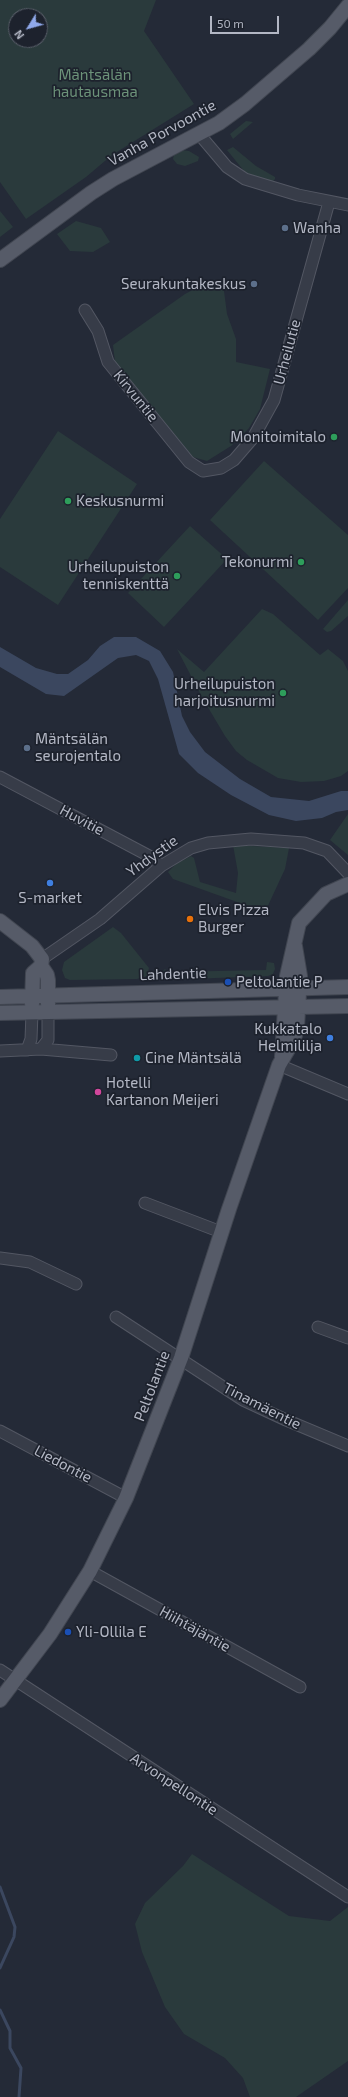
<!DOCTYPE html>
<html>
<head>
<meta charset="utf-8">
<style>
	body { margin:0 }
	#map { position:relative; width:348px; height:2097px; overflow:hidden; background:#242a37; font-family:"Exo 2",sans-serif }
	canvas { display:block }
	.north { position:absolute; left:8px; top:8px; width:40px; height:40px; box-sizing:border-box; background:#1d222d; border:1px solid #595e69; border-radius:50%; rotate:233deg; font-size:11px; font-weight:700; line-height:16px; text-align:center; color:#b3b7c4 }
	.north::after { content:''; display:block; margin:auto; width:14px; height:18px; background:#90a9eb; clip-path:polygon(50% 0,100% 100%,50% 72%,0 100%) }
	.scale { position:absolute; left:210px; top:16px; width:69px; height:18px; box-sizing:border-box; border:2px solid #b3b7c4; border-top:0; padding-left:5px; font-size:12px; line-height:14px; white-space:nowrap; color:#b3b7c4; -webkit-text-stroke:3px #1d222d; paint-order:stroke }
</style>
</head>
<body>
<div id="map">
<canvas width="348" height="2097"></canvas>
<div class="north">N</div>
<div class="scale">50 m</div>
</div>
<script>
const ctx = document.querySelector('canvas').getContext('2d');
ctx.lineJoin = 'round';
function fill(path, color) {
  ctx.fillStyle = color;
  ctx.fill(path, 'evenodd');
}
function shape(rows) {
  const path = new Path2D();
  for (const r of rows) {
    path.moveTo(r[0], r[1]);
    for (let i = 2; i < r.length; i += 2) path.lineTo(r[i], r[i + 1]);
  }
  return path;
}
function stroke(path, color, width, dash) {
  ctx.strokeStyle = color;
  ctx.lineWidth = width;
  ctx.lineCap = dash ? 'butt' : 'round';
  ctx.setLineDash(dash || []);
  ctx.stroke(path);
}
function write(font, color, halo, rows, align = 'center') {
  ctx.font = font + ' "Exo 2",sans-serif';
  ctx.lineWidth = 3.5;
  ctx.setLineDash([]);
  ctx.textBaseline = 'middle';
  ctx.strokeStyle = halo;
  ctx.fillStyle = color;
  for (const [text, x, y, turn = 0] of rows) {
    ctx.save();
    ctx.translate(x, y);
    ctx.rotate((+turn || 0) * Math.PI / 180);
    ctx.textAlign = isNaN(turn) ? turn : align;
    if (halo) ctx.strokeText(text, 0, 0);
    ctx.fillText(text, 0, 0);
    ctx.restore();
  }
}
const green = shape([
	[0,0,156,0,144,31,194,104,112,155,86,177,26,219,0,182],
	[16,16,40,16,40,40,16,40],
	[246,121,253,122,233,139,230,134],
	[233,147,256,166,275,177,275,179,272,182,258,180,244,171,227,150],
	[181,150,189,151,199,157,198,161,185,166,177,164,173,159,174,154],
	[0,211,13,227,0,237],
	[76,221,101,228,110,242,93,252,70,251,57,234],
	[208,282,224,291,227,314,236,339,236,362,270,369,260,409,249,428,231,446,207,461,193,457,115,362,113,345,185,294],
	[58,431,137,484,58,605,0,567,0,519],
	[264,461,348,535,348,588,318,620,210,520],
	[190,526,227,559,164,627,128,593],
	[348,600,348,616,331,631,327,632,323,629],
	[262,609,273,614,320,655,328,649,343,661,348,671,348,771,341,776,324,781,301,782,278,778,247,760,236,751,225,736,203,699,177,649,204,672],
	[348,814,348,855,330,840],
	[233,845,289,848,285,869,265,912,173,879,168,872,176,864,191,856,194,858,200,882,236,893,238,873],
	[113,927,121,933,149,968,147,976,137,979,70,980,65,978,62,970,64,962],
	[267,962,274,963,275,969,273,974,268,976,163,980,162,972,165,969,168,972,266,970],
	[192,1854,289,1916,330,1921,348,1907,348,2061,296,2097,250,2097,243,2078,225,2058,184,2034,165,2007,142,1952,135,1924,145,1903,183,1866]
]);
const water = shape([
	[114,637,136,637,160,651,173,672,182,716,190,732,205,752,240,779,271,797,309,801,341,791,348,791,348,810,336,812,322,818,296,821,269,815,231,795,198,773,179,754,158,679,149,661,136,655,118,658,64,696,46,694,0,667,0,647,36,668,57,674,68,674,88,660,100,646]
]);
const stream = shape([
	[0,1887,15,1927,14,1937,0,1968],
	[0,2010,10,2031,10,2048,21,2068,19,2097]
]);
const minor = shape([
	[199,134,227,167,245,179,298,195,348,205],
	[85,310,98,331,108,362,189,462,203,471,221,468,234,460,253,438,274,400,329,202],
	[0,777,153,858,161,866],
	[42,959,100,919,161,866,191,848,208,843,251,839,304,843,327,851,348,873],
	[41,1049,48,1040,48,1012],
	[27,1050,31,1039,32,1013],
	[0,1051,41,1049,111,1055],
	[279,1065,348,1094],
	[145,1203,221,1232],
	[0,1258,30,1262,76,1284],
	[116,1317,243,1400,286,1420,348,1446],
	[318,1327,348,1338],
	[0,1431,126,1498],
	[90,1571,300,1687],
	[0,1670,348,1897]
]);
const major = shape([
	[0,260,91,193,113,179,219,123,245,104,309,49,330,28,348,6],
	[0,921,32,946,42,959,41,966,47,975,48,980,48,1004],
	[0,997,348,987],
	[32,1004,33,973,41,966],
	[0,1013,348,1006],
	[282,1057,287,976,299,923,326,894,348,884],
	[0,1700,50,1634,90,1571,126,1498,181,1358,229,1209,279,1065,294,1039,297,1027,300,976,295,946]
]);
const markers = [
	[285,228,4,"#5c6f8a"],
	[254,284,4,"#5c6f8a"],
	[334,437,4,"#2e9e5b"],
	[68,501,4,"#2e9e5b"],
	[301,562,4,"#2e9e5b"],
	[177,576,4,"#2e9e5b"],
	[283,693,4,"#2e9e5b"],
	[27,748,4,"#5c6f8a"],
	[50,883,4,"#3f7fe0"],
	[190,919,4,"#e8710a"],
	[228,982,4,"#1a4fb4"],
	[330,1038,4,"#3f7fe0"],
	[137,1058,4,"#0f9aa8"],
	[98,1092,4,"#d1479c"],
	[68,1632,4,"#1a4fb4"]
];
const parkNames = [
	["Mäntsälän",95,75],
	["hautausmaa",95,92]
];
const streetNames = [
	["Vanha Porvoontie",162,133,-29],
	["Urheilutie",287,352,-75],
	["Kirvuntie",136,396,51],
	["Huvitie",82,820,28],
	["Yhdystie",152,856,-36],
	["Lahdentie",173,974,-2],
	["Peltolantie",152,1386,-69],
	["Tinamäentie",262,1406,27],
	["Liedontie",63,1464,28],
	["Hiihtäjäntie",195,1629,29],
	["Arvonpellontie",174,1784,33]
];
const poiNames = [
	["Wanha",293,228],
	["Seurakuntakeskus",246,284,"right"],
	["Monitoimitalo",326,437,"right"],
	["Keskusnurmi",76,501],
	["Tekonurmi",293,562,"right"],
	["Urheilupuiston",169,567,"right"],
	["tenniskenttä",169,584,"right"],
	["Urheilupuiston",275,684,"right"],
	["harjoitusnurmi",275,701,"right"],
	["Mäntsälän",35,739],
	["seurojentalo",35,756],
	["S-market",50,898,"center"],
	["Elvis Pizza",198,910],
	["Burger",198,927],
	["Peltolantie P",236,982],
	["Kukkatalo",322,1029,"right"],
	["Helmililja",322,1046,"right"],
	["Cine Mäntsälä",145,1058],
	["Hotelli",106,1083],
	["Kartanon Meijeri",106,1100],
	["Yli-Ollila E",76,1632]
];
fill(green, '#2a3a3c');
fill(water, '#3b475f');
stroke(stream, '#3b475f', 3);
stroke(minor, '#535763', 13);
stroke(major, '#414651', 16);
stroke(minor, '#373c48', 11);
stroke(major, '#565b68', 14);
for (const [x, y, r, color] of markers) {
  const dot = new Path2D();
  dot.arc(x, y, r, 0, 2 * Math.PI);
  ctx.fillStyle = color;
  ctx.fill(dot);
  stroke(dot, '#1d222d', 1.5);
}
write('15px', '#6c9279', '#1d222d', parkNames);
write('15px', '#b3b7c4', '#1d222d', streetNames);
write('15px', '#b3b7c4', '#1d222d', poiNames, 'left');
</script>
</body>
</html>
